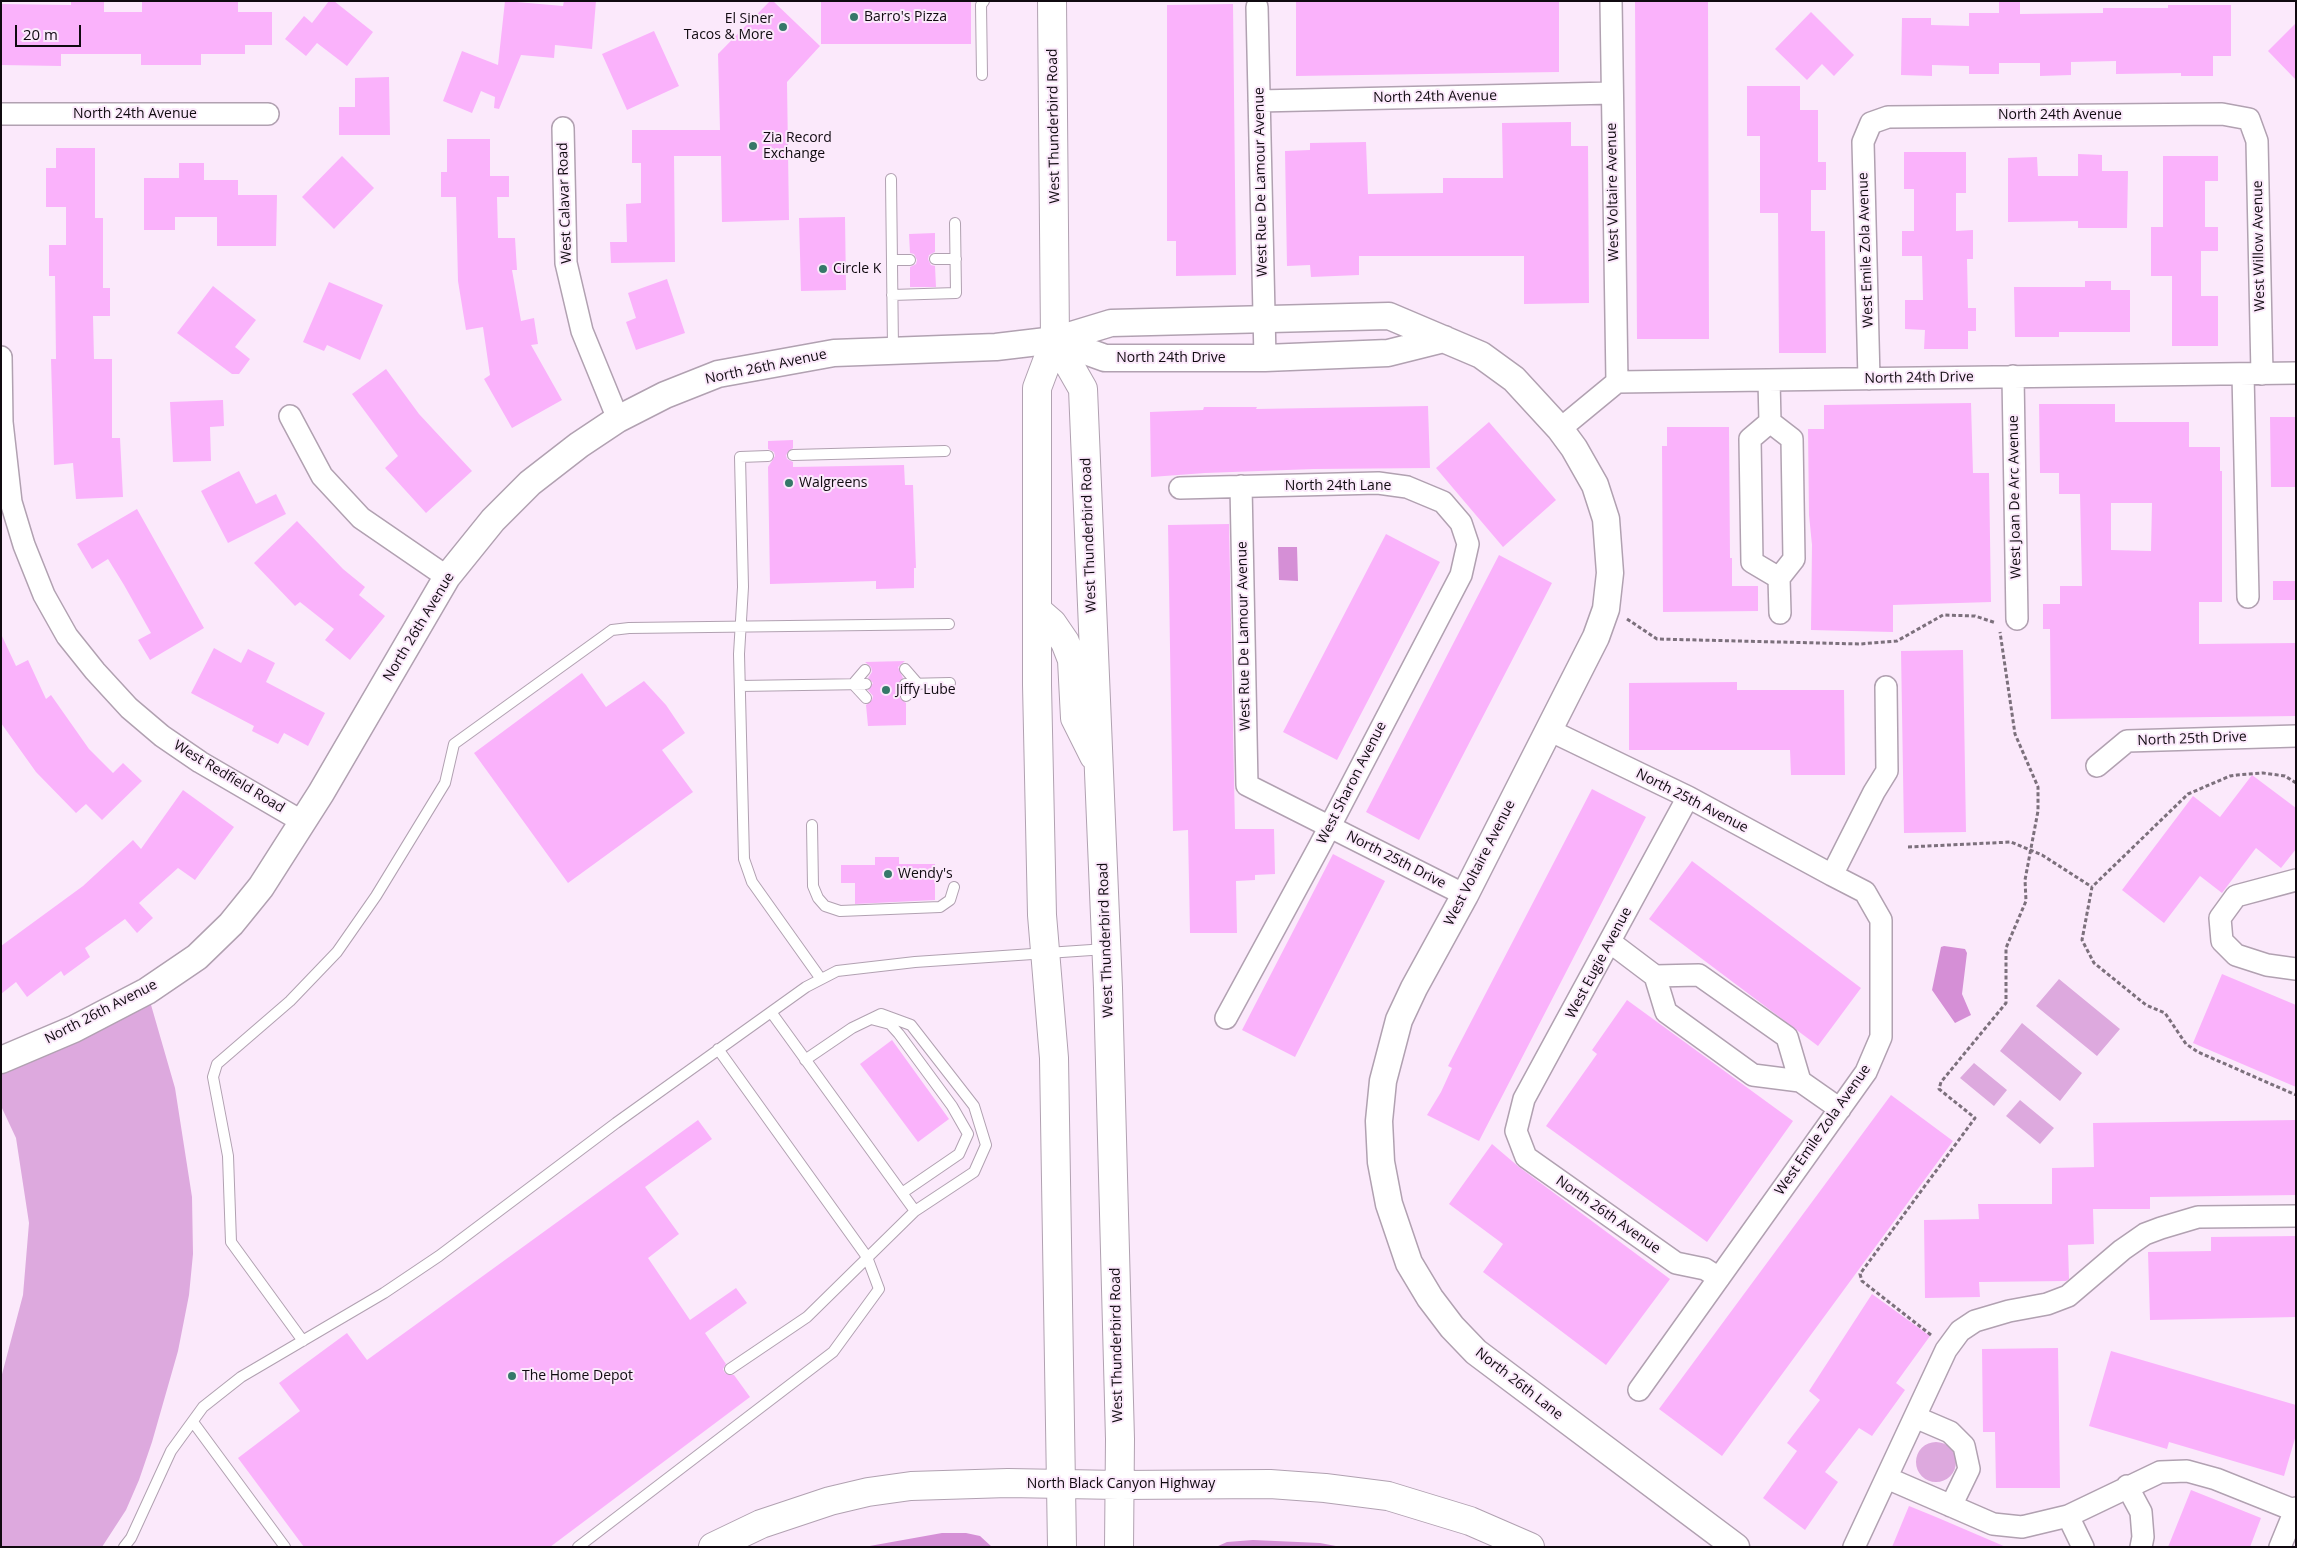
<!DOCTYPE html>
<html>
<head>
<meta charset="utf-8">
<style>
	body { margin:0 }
	#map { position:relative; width:2297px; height:1548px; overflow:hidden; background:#fbe9fb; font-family:"Open Sans",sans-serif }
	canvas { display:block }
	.frame { position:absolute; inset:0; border:2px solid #100a10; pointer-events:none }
	.scale { position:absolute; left:15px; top:25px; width:66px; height:22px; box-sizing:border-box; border:2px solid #100a10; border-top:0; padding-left:6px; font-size:15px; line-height:18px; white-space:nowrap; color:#100a10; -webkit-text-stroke:4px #fbe9fb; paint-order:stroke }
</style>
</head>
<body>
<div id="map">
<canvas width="2297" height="1548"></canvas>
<div class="frame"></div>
<div class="scale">20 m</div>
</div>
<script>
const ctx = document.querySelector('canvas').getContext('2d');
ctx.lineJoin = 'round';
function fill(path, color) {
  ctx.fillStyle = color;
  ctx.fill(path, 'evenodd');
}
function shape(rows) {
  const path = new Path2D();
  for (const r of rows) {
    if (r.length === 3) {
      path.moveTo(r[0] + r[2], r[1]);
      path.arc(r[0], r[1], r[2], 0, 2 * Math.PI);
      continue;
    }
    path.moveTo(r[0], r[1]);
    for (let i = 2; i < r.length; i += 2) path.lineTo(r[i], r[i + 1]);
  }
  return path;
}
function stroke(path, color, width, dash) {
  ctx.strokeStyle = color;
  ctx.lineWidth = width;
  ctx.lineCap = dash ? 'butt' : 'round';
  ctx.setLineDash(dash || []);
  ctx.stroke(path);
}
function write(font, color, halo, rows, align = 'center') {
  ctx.font = font + ' "Open Sans",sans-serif';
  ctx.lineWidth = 4;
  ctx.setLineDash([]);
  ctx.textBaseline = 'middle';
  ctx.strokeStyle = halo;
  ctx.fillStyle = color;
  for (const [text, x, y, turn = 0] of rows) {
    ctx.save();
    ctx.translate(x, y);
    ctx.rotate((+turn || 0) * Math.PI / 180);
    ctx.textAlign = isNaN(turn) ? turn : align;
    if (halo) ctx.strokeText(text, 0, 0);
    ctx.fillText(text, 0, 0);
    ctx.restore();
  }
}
const green = shape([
	[2059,979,2120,1029,2097,1056,2036,1006],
	[147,991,175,1088,192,1197,193,1254,189,1295,178,1351,152,1442,139,1480,126,1510,102,1547,1,1547,1,1378,23,1295,29,1223,16,1138,1,1106,1,1060],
	[2022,1023,2082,1073,2060,1101,2000,1051],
	[1974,1063,2007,1090,1994,1106,1960,1078],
	[2020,1100,2054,1128,2040,1144,2006,1116],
	[1936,1462,20]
]);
const water = shape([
	[1278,547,1297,547,1298,581,1279,580],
	[1944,946,1965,949,1967,953,1962,994,1971,1015,1955,1023,1932,990,1941,947],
	[942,1533,966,1533,980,1536,992,1547,864,1547],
	[1253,1540,1320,1543,1341,1547,1216,1547,1227,1542]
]);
const building = shape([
	[71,1,104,1,104,12,142,12,142,2,238,1,238,12,272,12,272,45,245,45,245,54,201,54,201,65,141,65,141,54,61,54,61,66,1,65,1,4,71,5],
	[329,1,334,1,373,32,347,66,317,43,306,56,285,39,304,16,312,23],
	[505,1,563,6,564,1,596,1,592,49,555,45,554,58,521,55,499,109,494,108,495,97,481,91,472,113,443,101,462,51,498,65],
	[770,1,773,1,820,46,787,82,789,220,722,222,721,156,674,156,675,262,611,263,610,242,627,242,626,204,641,203,641,163,632,163,632,130,720,130,718,54],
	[821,1,971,1,971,44,821,44],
	[1296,1,1559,1,1559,72,1296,76],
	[1635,1,1708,1,1709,339,1637,339],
	[1999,1,2020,1,2020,14,2103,13,2103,8,2168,8,2168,5,2231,5,2231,56,2213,56,2213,76,2181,76,2181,73,2116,74,2116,61,2071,62,2071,75,2040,76,2040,63,1999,63,1999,74,1969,74,1969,66,1932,65,1932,76,1901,75,1902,18,1931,18,1931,25,1969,26,1969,13,1999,13],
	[1233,4,1236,275,1176,276,1176,241,1167,241,1167,5],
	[1811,12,1854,55,1834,76,1822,64,1807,80,1775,49],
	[2296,23,2296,80,2268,51],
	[654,31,679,86,627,110,602,54],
	[389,77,390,135,339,135,339,107,355,107,355,78],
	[1747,86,1800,86,1800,110,1818,110,1818,162,1826,162,1826,190,1811,190,1811,231,1825,231,1826,353,1779,353,1778,213,1760,213,1760,136,1747,136],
	[1571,122,1571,146,1588,146,1589,303,1524,304,1524,256,1359,256,1359,275,1311,277,1310,265,1287,266,1285,151,1310,150,1310,143,1366,142,1368,194,1443,193,1443,178,1503,178,1502,123],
	[447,139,490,139,490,176,509,176,509,197,497,197,498,238,515,238,517,270,512,270,521,321,534,318,538,344,531,345,562,400,512,428,484,379,490,375,483,327,466,330,458,281,456,197,441,197,441,172,447,172],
	[56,148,95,148,95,218,103,218,103,288,110,288,110,316,93,316,94,359,112,359,112,438,120,438,123,497,76,499,73,463,54,465,51,359,56,359,55,276,49,276,49,245,66,245,66,207,46,207,46,168,56,168],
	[1904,152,1966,152,1966,193,1956,193,1956,231,1973,230,1973,259,1967,259,1968,308,1976,308,1976,331,1968,331,1968,349,1924,349,1925,330,1905,329,1905,300,1923,300,1922,256,1902,256,1902,231,1914,231,1914,189,1904,189],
	[2078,154,2102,155,2102,171,2128,171,2127,228,2078,228,2078,221,2008,222,2008,158,2037,157,2038,176,2078,176],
	[342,156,374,188,334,229,302,197],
	[2163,156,2218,156,2218,181,2205,181,2205,227,2218,227,2218,251,2201,251,2201,296,2218,296,2218,346,2172,346,2172,276,2151,276,2151,227,2163,227],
	[179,163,204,163,204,180,238,180,238,195,277,195,276,246,217,246,217,217,175,217,175,230,144,230,144,178,179,178],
	[845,217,846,290,801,291,799,218],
	[935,233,935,252,929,255,928,259,931,265,935,266,936,287,910,287,910,267,916,264,917,260,914,254,910,253,909,234],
	[667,279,685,333,636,350,626,322,636,318,628,293],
	[2085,281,2111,281,2111,290,2130,290,2130,332,2059,332,2059,337,2015,337,2014,287,2085,287],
	[329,282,383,305,360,360,327,345,324,351,303,342],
	[213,286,256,320,235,347,250,359,239,374,232,374,177,333],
	[386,369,419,414,472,471,426,513,385,468,398,456,352,394],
	[223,400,224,426,210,427,211,461,173,462,170,402],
	[1971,403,1973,473,1989,473,1991,602,1893,605,1893,632,1811,630,1812,545,1809,515,1808,429,1824,429,1824,405],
	[2039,404,2115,404,2115,422,2189,422,2189,447,2220,447,2220,471,2222,471,2222,602,2199,602,2199,644,2296,643,2296,716,2051,719,2050,629,2043,629,2043,604,2060,604,2060,586,2082,586,2080,494,2059,494,2059,473,2040,473],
	[2111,503,2152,503,2151,551,2111,550],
	[1428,406,1430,468,1314,469,1205,473,1151,477,1150,412,1203,410,1204,407,1257,407,1256,409],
	[2270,417,2296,417,2296,487,2271,487],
	[1489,422,1556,500,1503,547,1436,468],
	[1667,427,1729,427,1730,558,1732,558,1732,586,1758,586,1758,611,1663,612,1662,446,1667,446],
	[793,440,793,448,786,455,787,459,793,462,793,467,904,465,905,485,913,485,916,568,914,568,914,588,876,589,876,581,770,584,768,467,775,456,774,452,768,449,768,441],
	[239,471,256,504,276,494,286,514,228,543,201,491],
	[137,509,204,628,150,660,138,640,151,633,124,585,108,559,92,569,77,544],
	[297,521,343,569,365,587,359,595,385,616,350,660,325,640,334,629,300,602,295,606,254,563],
	[1229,524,1235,829,1274,829,1275,874,1255,875,1255,880,1236,881,1237,933,1190,933,1188,830,1173,831,1168,525],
	[1386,534,1440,562,1337,760,1283,732],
	[1499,555,1552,583,1419,840,1366,812],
	[2273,581,2296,581,2296,600,2273,600],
	[1,634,16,666,28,660,46,699,51,695,89,749,113,773,123,763,142,781,102,820,86,804,76,813,36,772,1,723],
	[214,648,241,663,248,649,275,663,266,682,325,713,308,746,284,733,278,744,252,731,254,726,191,693],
	[1963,650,1966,832,1904,833,1901,651],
	[905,661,898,667,903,678,898,684,902,690,900,698,906,703,906,725,868,726,866,705,872,700,873,696,868,690,873,683,868,678,872,672,871,667,865,662],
	[582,673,606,707,644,681,666,705,685,733,662,750,693,792,568,883,474,753],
	[1737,682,1737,690,1844,690,1845,775,1791,775,1790,750,1629,750,1629,683],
	[2252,775,2296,808,2296,849,2281,868,2256,848,2222,893,2200,876,2164,923,2122,890,2193,796,2220,817],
	[1592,789,1646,817,1479,1141,1427,1115,1441,1092,1452,1068,1448,1066],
	[183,790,234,827,195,880,178,868,139,903,153,918,137,933,125,919,85,948,90,957,64,976,61,971,27,997,16,982,1,994,1,946,83,886,133,840,141,849],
	[1333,854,1385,881,1295,1057,1242,1030],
	[875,857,899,857,899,864,935,864,935,900,855,904,855,883,841,883,841,865,875,865],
	[1692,861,1861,988,1818,1046,1649,919],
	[2222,974,2296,1005,2296,1087,2193,1043],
	[1627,1000,1793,1121,1707,1242,1546,1126,1597,1054,1592,1050],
	[892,1040,949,1119,918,1142,860,1064],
	[1891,1095,1953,1141,1722,1456,1659,1409],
	[698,1120,712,1139,645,1187,679,1234,648,1258,690,1320,736,1288,747,1303,705,1333,726,1364,723,1369,725,1373,734,1375,750,1397,550,1547,304,1547,238,1458,300,1411,279,1383,347,1333,367,1360],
	[2296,1120,2296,1195,2150,1197,2150,1209,2093,1209,2094,1244,2068,1245,2069,1279,2066,1281,1979,1282,1980,1297,1925,1298,1924,1220,1979,1219,1978,1204,2052,1204,2052,1168,2094,1167,2093,1123],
	[1492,1144,1519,1167,1670,1279,1606,1365,1483,1272,1503,1244,1449,1204],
	[2296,1236,2296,1317,2150,1320,2148,1252,2211,1251,2211,1237],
	[1872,1294,1930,1336,1896,1383,1905,1390,1872,1436,1859,1428,1825,1472,1838,1482,1805,1530,1763,1498,1797,1451,1787,1443,1820,1400,1809,1391],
	[2058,1348,2060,1488,1996,1488,1995,1432,1983,1432,1982,1349],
	[2111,1351,2296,1405,2296,1435,2284,1476,2169,1442,2167,1449,2089,1426],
	[2191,1490,2261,1518,2250,1547,2168,1547],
	[1909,1506,1936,1517,2006,1547,1892,1547]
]);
const path = shape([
	[1627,619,1657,639,1860,644,1897,641,1943,615,1975,616,1996,623],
	[2296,783,2285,776,2263,773,2237,775,2230,776,2188,794,2092,887,2082,940,2094,963,2146,1005,2165,1013,2186,1044,2198,1052,2296,1095],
	[1908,847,2011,842,2042,855,2092,887],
	[1931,1335,1862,1281,1860,1274,1975,1118,1939,1089,1941,1082,2006,1003,2006,948,2026,901,2025,880,2038,811,2038,787,2015,734,2000,632]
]);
const service = shape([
	[982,75,981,5,984,1],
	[891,179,893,349],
	[935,259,956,259],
	[892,260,910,260],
	[892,295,956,293,955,223],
	[793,455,945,451],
	[768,456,740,457,743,587,739,654,744,859,752,882,821,979],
	[905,669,918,684],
	[853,684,865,670],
	[853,684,866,698],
	[905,684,950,683],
	[740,686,866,684],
	[906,696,918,684],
	[812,825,813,886,818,898,825,906,840,911,940,907,950,900,954,887],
	[771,1012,915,1211],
	[871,1019,890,1024,899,1034,952,1106,968,1134,959,1154,902,1193],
	[303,1341,231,1242,228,1156,213,1077,217,1064,290,1001,337,952,376,896,445,783,454,744,612,630,629,628,949,624],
	[730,1369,807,1317,915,1211,974,1172,986,1145,974,1106,911,1025,881,1014,852,1028,805,1060],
	[193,1422,285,1547],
	[124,1547,131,1538,171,1451,203,1407,241,1377,384,1293,439,1256,616,1123,806,987,837,971,915,962,1106,949],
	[578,1547,833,1352,879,1289,867,1257,718,1049]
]);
const minor = shape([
	[1611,1,1617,382],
	[1257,7,1265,358],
	[1259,101,1612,93],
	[1,114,268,114],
	[563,128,566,263,582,331,618,419],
	[1,357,2,422,11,502,24,545,44,595,67,636,95,671,129,708,162,736,200,762,303,822],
	[2243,374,2248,597],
	[2013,376,2017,619],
	[1869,379,1863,142,1871,123,1888,117,2222,114,2249,119,2257,141,2262,374],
	[1769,380,1770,422],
	[290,416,322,476,361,518,447,577],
	[1770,422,1792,439,1794,559,1779,578,1780,613],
	[1770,422,1750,439,1752,562,1779,578],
	[1560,429,1617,382,2296,373],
	[1241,486,1247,785,1465,895],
	[1180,488,1378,483,1407,487,1443,502,1461,523,1468,544,1461,575,1319,847,1226,1018],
	[1549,730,1688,797,1832,875],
	[2097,766,2127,741,2296,736],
	[1688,797,1524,1099,1516,1131,1526,1157,1676,1263,1705,1269,1719,1278],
	[2296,880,2236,896,2220,918,2222,941,2236,955,2267,965,2296,969],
	[1610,942,1655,976,1666,1012,1753,1075,1800,1081,1840,1109],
	[1655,976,1699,975,1787,1037,1800,1081],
	[1639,1390,1866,1072,1881,1037,1881,920,1865,892,1832,875,1874,792,1887,771,1886,687],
	[1915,1417,1950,1432,1964,1446,1969,1469,1951,1506],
	[1887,1478,1993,1524,2022,1527,2068,1516,2160,1472,2187,1471,2216,1479,2296,1511],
	[2127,1486,2141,1512,2143,1537,2141,1547],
	[2068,1516,2083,1547],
	[1854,1547,1946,1350,1960,1331,1975,1321,2009,1311,2047,1304,2068,1296,2122,1250,2145,1234,2161,1228,2198,1217,2296,1216],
	[2280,1547,2296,1508]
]);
const tertiary = shape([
	[1055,340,1105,358,1265,358,1388,353,1444,339],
	[1,1060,74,1029,147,991,197,957,231,924,261,887,321,793,447,577,493,520,530,483,579,445,618,419,665,395,718,374,834,353,996,347,1055,340,1111,323,1389,316,1481,355,1514,379,1560,429,1574,448,1595,485,1606,519,1610,573,1606,609,1596,637,1465,895,1414,988,1399,1020,1383,1081,1379,1121,1381,1162,1389,1204,1409,1263,1430,1298,1452,1327,1476,1352,1736,1547]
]);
const secondary = shape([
	[1052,1,1055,340,1037,388,1037,685,1042,915,1054,1058,1062,1547],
	[1055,340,1083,389,1108,988,1120,1439,1119,1547],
	[1037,610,1052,623,1065,642,1072,660,1075,718,1094,756],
	[713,1547,761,1524,830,1501,868,1492,911,1486,1008,1483,1119,1485,1270,1484,1325,1488,1388,1496,1470,1521,1530,1547]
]);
const markers = [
	[854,17,5,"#367869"],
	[783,27,5,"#367869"],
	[753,146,5,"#367869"],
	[823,269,5,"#367869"],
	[789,483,5,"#367869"],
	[886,690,5,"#367869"],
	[888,874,5,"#367869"],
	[512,1376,5,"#367869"]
];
const poiNames = [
	["Barro's Pizza",864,17],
	["El Siner",773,19,"right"],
	["Tacos & More",773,35,"right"],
	["Zia Record",763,138],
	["Exchange",763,154],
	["Circle K",833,269],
	["Walgreens",799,483],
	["Jiffy Lube",896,690],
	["Wendy's",898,874],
	["The Home Depot",522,1376]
];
const streetNames = [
	["North 24th Avenue",1435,97,-1],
	["North 24th Avenue",135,114],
	["North 24th Avenue",2060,115],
	["West Thunderbird Road",1054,126,-91],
	["West Rue De Lamour Avenue",1261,182,-91],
	["West Voltaire Avenue",1613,192,-91],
	["West Calavar Road",565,203,-92],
	["West Willow Avenue",2259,246,-91],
	["West Emile Zola Avenue",1866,250,-92],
	["North 24th Drive",1171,358],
	["North 26th Avenue",766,367,-12],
	["North 24th Drive",1919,378,-1],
	["North 24th Lane",1338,486],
	["West Joan De Arc Avenue",2015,497,-91],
	["West Thunderbird Road",1089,535,-92],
	["North 26th Avenue",419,627,-59],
	["West Rue De Lamour Avenue",1244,636,-91],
	["North 25th Drive",2192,739,-2],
	["West Redfield Road",229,777,31],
	["West Sharon Avenue",1352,783,-63],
	["North 25th Avenue",1692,801,27],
	["North 25th Drive",1396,860,27],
	["West Voltaire Avenue",1480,863,-63],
	["West Thunderbird Road",1106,940,-92],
	["West Eugie Avenue",1599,963,-62],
	["North 26th Avenue",101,1012,-27],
	["West Emile Zola Avenue",1823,1130,-55],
	["North 26th Avenue",1608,1215,35],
	["West Thunderbird Road",1117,1345,-91],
	["North 26th Lane",1519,1384,38],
	["North Black Canyon Highway",1121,1484]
];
fill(green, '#dda9de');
fill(water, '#d58fd6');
fill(building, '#fab2fb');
stroke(service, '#b1a1b1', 12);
stroke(minor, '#b1a1b1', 24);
stroke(tertiary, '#b1a1b1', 29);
stroke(secondary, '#b1a1b1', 30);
stroke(path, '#7c707c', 3, [4, 2.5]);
stroke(service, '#fff', 10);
stroke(minor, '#fff', 21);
stroke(tertiary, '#fff', 26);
stroke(secondary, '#fff', 28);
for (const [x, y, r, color] of markers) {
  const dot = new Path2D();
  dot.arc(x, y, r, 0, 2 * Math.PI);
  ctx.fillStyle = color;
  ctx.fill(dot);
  stroke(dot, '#fbe9fb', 2);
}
write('14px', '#100a10', '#fbe9fb', poiNames, 'left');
write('14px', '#100a10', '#fbe9fb', streetNames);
</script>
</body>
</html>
